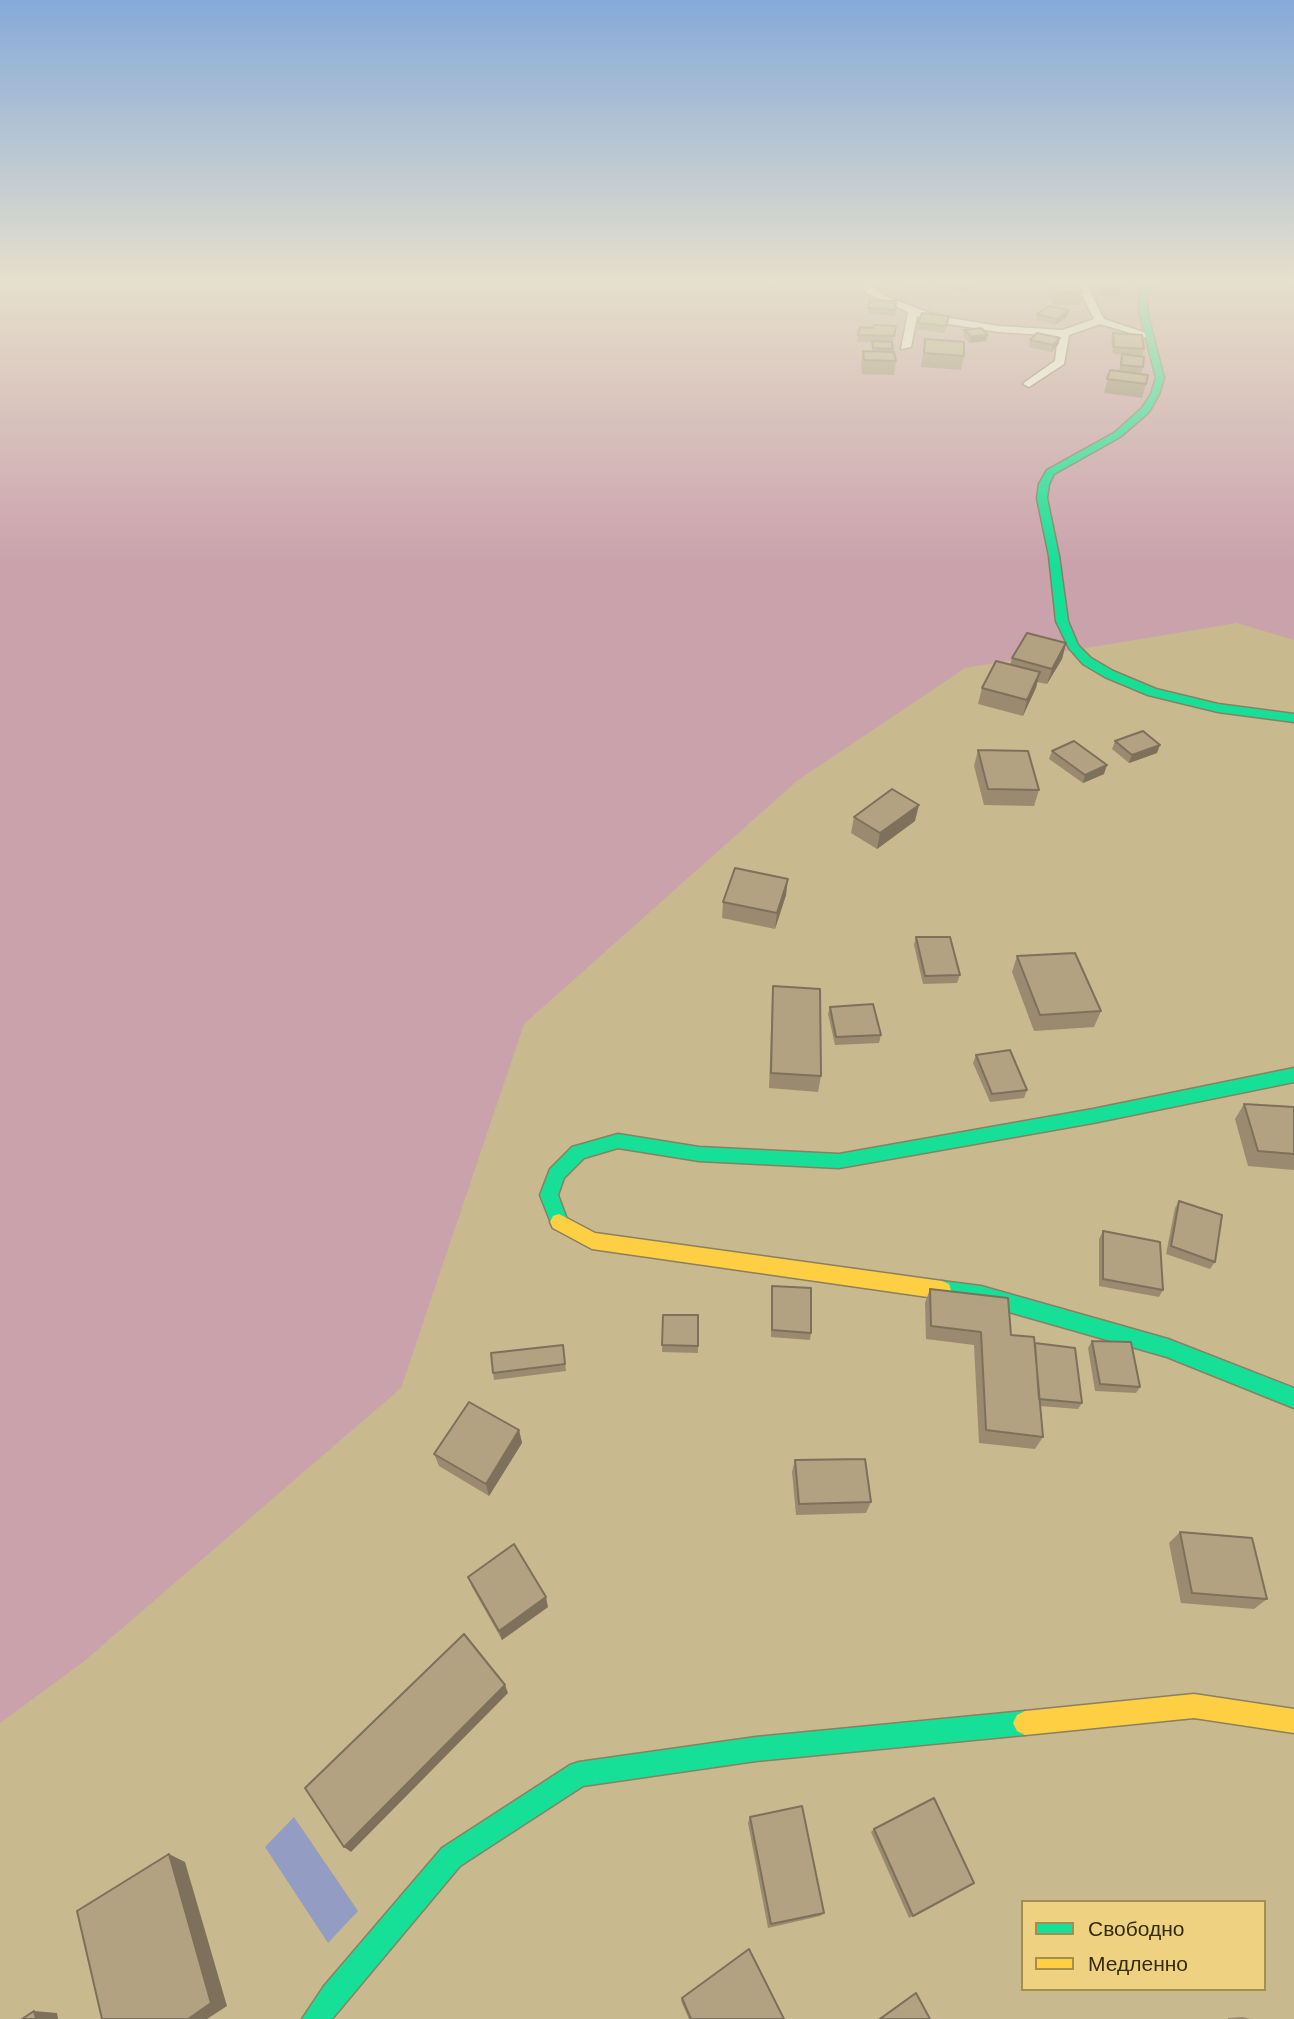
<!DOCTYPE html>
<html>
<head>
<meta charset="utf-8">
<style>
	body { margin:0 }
	#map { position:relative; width:1294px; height:2019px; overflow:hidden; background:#c8b98e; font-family:"Work Sans",sans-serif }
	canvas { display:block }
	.legend { position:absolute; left:1021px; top:1900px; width:245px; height:91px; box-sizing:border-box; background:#eed282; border:2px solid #a48f51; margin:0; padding:9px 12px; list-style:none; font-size:21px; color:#362b08 }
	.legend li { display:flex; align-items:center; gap:14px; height:35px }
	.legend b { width:35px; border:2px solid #a48f51 }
</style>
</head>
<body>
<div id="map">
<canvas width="1294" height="2019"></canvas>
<ul class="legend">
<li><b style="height:9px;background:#16e098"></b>Свободно</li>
<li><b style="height:9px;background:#ffcf43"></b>Медленно</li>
</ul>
</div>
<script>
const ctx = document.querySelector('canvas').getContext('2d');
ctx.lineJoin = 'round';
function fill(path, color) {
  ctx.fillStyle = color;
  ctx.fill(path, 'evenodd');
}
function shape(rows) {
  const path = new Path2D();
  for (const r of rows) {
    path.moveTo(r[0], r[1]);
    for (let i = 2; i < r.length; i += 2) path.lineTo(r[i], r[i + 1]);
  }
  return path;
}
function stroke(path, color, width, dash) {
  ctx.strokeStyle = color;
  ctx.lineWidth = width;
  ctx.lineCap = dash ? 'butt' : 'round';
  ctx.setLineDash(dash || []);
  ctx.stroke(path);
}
const green = shape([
	[0,281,1294,281,1294,640,1237,623,965,668,798,780,524,1024,401,1388,83,1662,0,1723]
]);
const water = shape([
	[294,1817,358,1911,328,1943,265,1847]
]);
const lane = shape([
	[860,281,870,281,874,289,887,297,938,316,999,326,1063,330,1094,319,1075,281,1085,281,1104,319,1152,335,1147,338,1100,324,1069,335,1064,364,1029,387,1023,384,1025,382,1055,361,1058,336,999,332,936,322,917,316,911,347,901,349,908,312,866,293,860,281]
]);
const fast = shape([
	[1149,281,1157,281,1148,293,1147,311,1164,378,1159,394,1149,412,1120,437,1054,474,1049,484,1047,498,1059,556,1068,621,1078,645,1091,658,1113,671,1156,689,1218,704,1294,714,1294,722,1218,712,1148,695,1105,677,1083,664,1069,648,1056,621,1049,556,1037,498,1039,484,1047,470,1114,433,1142,408,1151,394,1156,378,1139,311,1140,293,1149,281],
	[1294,1068,1294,1082,1093,1123,839,1168,699,1161,618,1148,584,1158,564,1178,558,1195,568,1222,565,1228,559,1230,553,1228,540,1195,550,1169,572,1147,618,1134,699,1147,839,1154,1093,1109,1294,1068],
	[942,1281,981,1286,1168,1339,1294,1388,1294,1408,1167,1357,981,1304,942,1299,935,1296,933,1290,935,1284,942,1281],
	[1025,1711,1033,1715,1037,1723,1033,1731,1025,1735,756,1761,583,1786,460,1866,332,2019,302,2019,324,1986,442,1848,570,1765,579,1762,756,1737,1025,1711]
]);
const slow = shape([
	[559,1214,595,1233,942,1281,949,1284,951,1290,949,1296,942,1299,592,1249,553,1228,550,1222,553,1216,559,1214],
	[1194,1694,1294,1709,1294,1733,1194,1718,1025,1735,1017,1731,1013,1723,1017,1715,1025,1711,1194,1694]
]);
const wall = shape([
	[761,281,785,281,774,286,760,283],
	[903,281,932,281,931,282,923,288,902,284],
	[937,281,973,281,972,286,961,292,936,286],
	[1051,281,1083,292,1080,305,1054,305,1048,294],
	[1101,281,1124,281,1119,297,1097,295],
	[870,300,896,301,895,316,868,314],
	[1037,314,1067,317,1055,325,1036,320],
	[918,323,948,323,944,333,917,329],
	[896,326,892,343,893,352,896,361,894,375,862,374,861,364,863,351,872,351,872,342,857,342,858,335,873,328],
	[964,330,986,341,970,343,963,336],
	[1113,333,1144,349,1142,356,1143,367,1141,374,1146,384,1142,398,1104,393,1110,370,1119,371,1122,355,1113,354,1111,340],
	[1060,338,1058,345,1051,352,1029,347,1030,340],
	[925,339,964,356,961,370,921,367],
	[1066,643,1062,659,1047,684,1037,682,1023,716,978,704,982,688,1010,665,1012,658],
	[1115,741,1157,753,1129,763,1112,749],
	[978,750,1039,790,1034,806,984,805,974,766],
	[1052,751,1104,774,1083,783,1049,759],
	[854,817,915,821,877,849,851,833],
	[786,895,775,929,722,918,723,902],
	[916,937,960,975,957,983,923,984,914,945],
	[1017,956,1101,1011,1094,1027,1034,1031,1012,972],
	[773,986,821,1076,818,1092,769,1088,772,1001],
	[830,1007,881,1035,879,1043,835,1045,828,1014],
	[976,1055,1027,1090,1024,1098,990,1102,973,1063],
	[1244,1104,1294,1107,1294,1170,1248,1166,1235,1119],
	[1179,1201,1215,1262,1210,1269,1166,1254,1175,1208],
	[1103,1231,1163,1290,1159,1297,1099,1286,1099,1239],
	[772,1286,811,1333,810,1340,771,1337,771,1293],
	[930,1289,1011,1335,1035,1343,1082,1403,1078,1409,1040,1406,1043,1437,1035,1449,979,1443,974,1345,926,1339,925,1303],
	[663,1315,698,1346,698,1353,662,1352],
	[1092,1341,1140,1387,1136,1393,1095,1391,1088,1348],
	[563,1345,566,1371,494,1380,493,1373],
	[519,1430,522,1443,489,1496,439,1466,434,1454],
	[795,1460,871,1502,866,1513,796,1515,792,1472],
	[1180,1532,1267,1599,1254,1609,1181,1603,1169,1543],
	[468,1577,548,1607,502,1640,472,1587],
	[750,1817,824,1913,820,1916,768,1928,748,1823],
	[874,1829,974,1883,909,1918,871,1832],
	[916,1993,930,2019,878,2019,913,1994],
	[682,1998,784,2019,689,2019,681,2001],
	[1243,2017,1250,2019,1228,2019,1228,2018]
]);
const shadedWall = shape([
	[774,281,785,281,774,286],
	[925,281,932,281,931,282,923,288,924,282],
	[971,281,973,281,972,286,961,292,962,286],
	[1069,310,1067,317,1055,325,1057,319],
	[988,335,986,341,970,343,971,336],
	[1060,338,1058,345,1051,352,1053,345],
	[1066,643,1062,659,1047,684,1052,669],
	[1040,672,1036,688,1023,716,1027,700],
	[1160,745,1157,753,1129,763,1132,755],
	[1107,765,1104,774,1083,783,1085,775],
	[919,805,915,821,877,849,880,833],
	[788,879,786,895,775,929,777,913],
	[519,1430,522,1443,489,1496,486,1484],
	[546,1597,548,1607,502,1640,499,1631],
	[505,1685,508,1693,351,1852,344,1847],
	[169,1854,185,1862,227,2006,207,2019,188,2019],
	[34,2011,57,2013,58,2019,36,2019]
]);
const building = shape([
	[942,281,971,281,962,286,942,281],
	[1051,281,1076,281,1083,292,1057,292,1051,281],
	[1101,281,1124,281,1123,285,1101,282,1101,281],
	[870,300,896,301,895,310,868,308,870,300],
	[1049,306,1069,310,1057,319,1037,314,1049,306],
	[922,313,949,316,946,326,918,323,922,313],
	[874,325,896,326,894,336,858,335,860,327,873,328,874,325],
	[981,328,988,335,971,336,964,330,981,328],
	[1037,333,1060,338,1053,345,1030,340,1037,333],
	[1113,333,1142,335,1144,349,1114,347,1113,333],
	[925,339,964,342,964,356,924,353,925,339],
	[872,341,892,342,893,349,873,348,872,341],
	[863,351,894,352,896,361,864,360,863,351],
	[1122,354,1144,357,1143,367,1121,365,1122,354],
	[1110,370,1148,375,1146,384,1107,379,1110,370],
	[1027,633,1066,643,1052,669,1012,658,1027,633],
	[996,661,1040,672,1027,700,982,688,996,661],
	[1143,731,1160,745,1132,755,1115,741,1143,731],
	[1074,741,1107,765,1085,775,1052,751,1074,741],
	[978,750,1028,751,1039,790,988,789,978,750],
	[892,789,919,805,880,833,854,817,892,789],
	[735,868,788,879,777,913,723,902,735,868],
	[916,937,950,937,960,975,925,976,916,937],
	[1075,953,1101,1011,1040,1015,1017,956,1075,953],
	[773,986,820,989,821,1076,771,1073,773,986],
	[873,1004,881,1035,836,1037,830,1007,873,1004],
	[1010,1050,1027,1090,992,1094,976,1055,1010,1050],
	[1244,1104,1294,1107,1294,1154,1258,1151,1244,1104],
	[1179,1201,1222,1215,1215,1262,1171,1246,1179,1201],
	[1103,1231,1160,1242,1163,1290,1103,1279,1103,1231],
	[772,1286,811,1288,811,1333,772,1330,772,1286],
	[930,1289,1008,1298,1011,1335,1034,1337,1043,1437,986,1430,981,1332,931,1326,930,1289],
	[663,1315,698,1315,698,1346,662,1345,663,1315],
	[1092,1341,1131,1342,1140,1387,1100,1384,1092,1341],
	[1035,1343,1075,1348,1082,1403,1039,1399,1035,1343],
	[563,1345,565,1364,493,1373,491,1353,563,1345],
	[469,1402,519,1430,486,1484,434,1454,469,1402],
	[865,1459,871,1502,799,1504,795,1460,865,1459],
	[1180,1532,1252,1538,1267,1599,1192,1593,1180,1532],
	[514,1544,546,1597,499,1631,468,1577,514,1544],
	[464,1634,505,1685,344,1847,305,1788,464,1634],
	[934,1798,974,1883,913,1916,874,1829,934,1798],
	[802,1806,824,1913,771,1924,750,1817,802,1806],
	[169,1854,211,2003,188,2019,102,2019,77,1911,169,1854],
	[749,1949,784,2019,691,2019,682,1998,749,1949],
	[916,1993,930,2019,880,2019,916,1993],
	[34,2011,36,2019,22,2019,34,2011]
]);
fill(green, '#caa2ac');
fill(water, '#939cc2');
stroke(lane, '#8a8061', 3);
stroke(fast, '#8a8061', 3);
stroke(slow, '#8a8061', 3);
fill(lane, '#f7f4ee');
fill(fast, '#16e098');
fill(slow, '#ffcf43');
fill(wall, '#9a8b70');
fill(shadedWall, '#7d715b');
fill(building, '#b3a282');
stroke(building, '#7d715b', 2);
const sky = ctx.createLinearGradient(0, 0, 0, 563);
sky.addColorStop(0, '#86aad9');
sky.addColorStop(0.5, '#e6e0cc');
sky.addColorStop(1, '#e6e0cc00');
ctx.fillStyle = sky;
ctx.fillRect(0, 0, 1294, 563);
</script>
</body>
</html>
